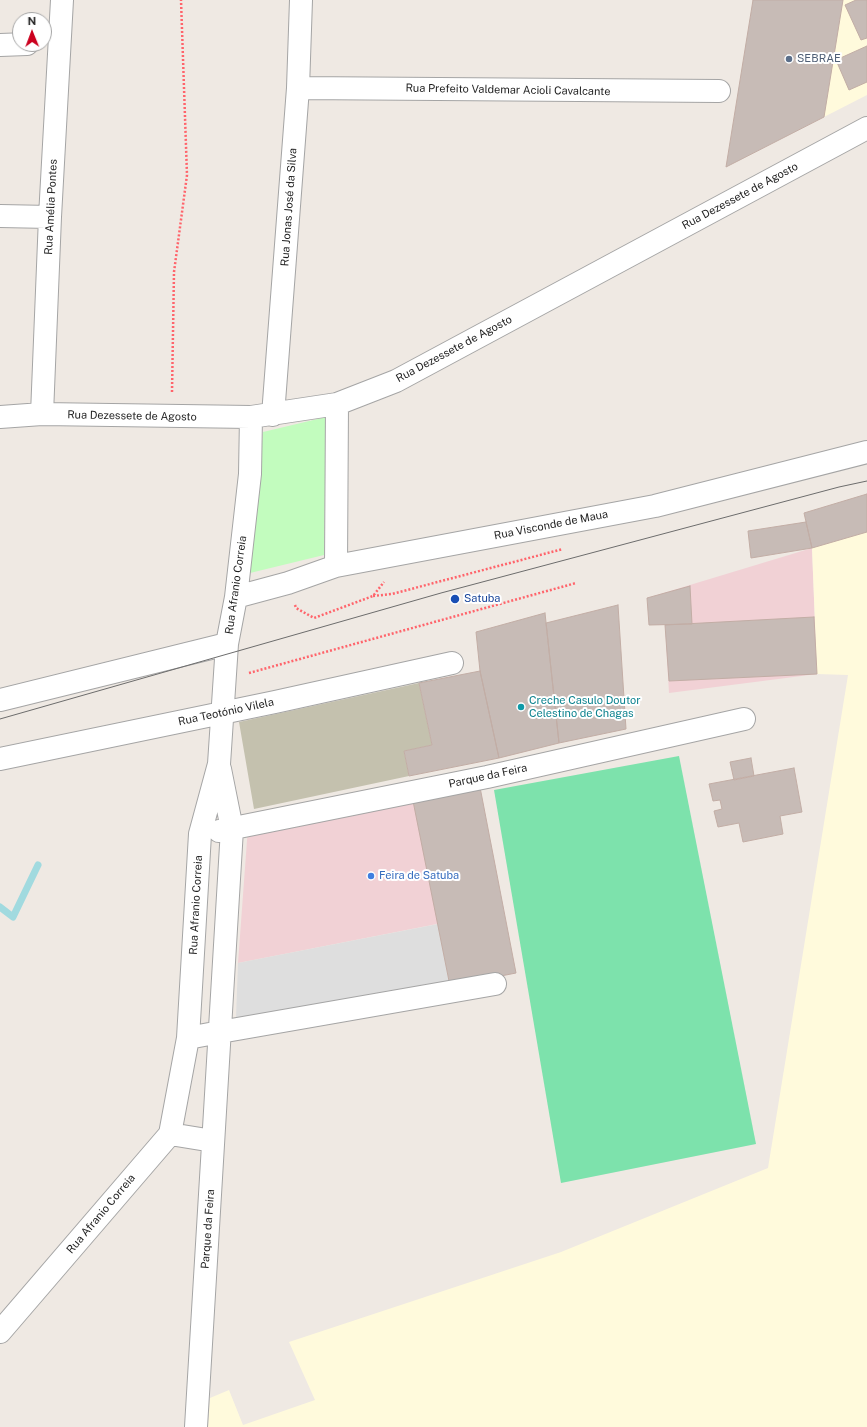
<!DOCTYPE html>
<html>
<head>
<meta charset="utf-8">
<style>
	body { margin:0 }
	#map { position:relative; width:867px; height:1427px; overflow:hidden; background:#efe9e3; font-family:"Public Sans",sans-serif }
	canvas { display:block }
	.north { position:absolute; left:12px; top:12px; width:40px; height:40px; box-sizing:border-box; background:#fff; border:1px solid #a5a5a5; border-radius:50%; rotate:359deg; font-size:11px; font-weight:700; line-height:16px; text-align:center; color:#1e1e1e }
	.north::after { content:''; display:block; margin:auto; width:14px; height:18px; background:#cb001e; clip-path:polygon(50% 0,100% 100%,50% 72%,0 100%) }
</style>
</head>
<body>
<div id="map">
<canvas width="867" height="1427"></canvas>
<div class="north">N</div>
</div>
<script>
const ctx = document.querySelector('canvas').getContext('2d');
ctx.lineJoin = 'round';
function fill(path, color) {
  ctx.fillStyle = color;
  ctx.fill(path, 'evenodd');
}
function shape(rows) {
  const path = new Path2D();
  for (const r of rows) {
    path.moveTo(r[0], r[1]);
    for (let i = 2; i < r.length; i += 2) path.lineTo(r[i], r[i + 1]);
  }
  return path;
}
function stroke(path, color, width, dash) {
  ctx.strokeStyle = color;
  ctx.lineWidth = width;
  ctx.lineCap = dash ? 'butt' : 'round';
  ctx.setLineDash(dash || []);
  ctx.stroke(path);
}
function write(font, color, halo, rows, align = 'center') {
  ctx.font = font + ' "Public Sans",sans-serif';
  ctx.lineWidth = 4;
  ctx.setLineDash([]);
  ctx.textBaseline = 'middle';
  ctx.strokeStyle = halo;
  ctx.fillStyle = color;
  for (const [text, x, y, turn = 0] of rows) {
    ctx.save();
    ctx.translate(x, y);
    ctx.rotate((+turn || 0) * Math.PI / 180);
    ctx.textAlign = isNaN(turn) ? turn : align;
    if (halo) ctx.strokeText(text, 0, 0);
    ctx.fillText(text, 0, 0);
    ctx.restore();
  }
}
const commercial = shape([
	[812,548,817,674,669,693,665,625,649,625,647,598],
	[479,782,516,973,450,986,437,924,238,963,248,827]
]);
const education = shape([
	[843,0,867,0,867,95,824,117],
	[867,532,867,1427,208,1427,210,1398,229,1390,243,1425,315,1400,289,1342,561,1252,768,1168,848,675,817,674,812,548]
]);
const construction = shape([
	[419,683,432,745,404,751,409,776,254,809,239,722]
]);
const park = shape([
	[326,417,324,555,250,573,263,432]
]);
const pitch = shape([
	[679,756,756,1144,561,1183,494,790]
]);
const parking = shape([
	[438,924,450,986,236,1018,238,963]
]);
const stream = shape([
	[0,907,13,917,38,865]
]);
const building = shape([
	[753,0,843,0,824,117,726,167,753,0],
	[856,0,867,0,867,38,861,40,845,5,856,0],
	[867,46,867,82,849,90,836,60,867,46],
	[867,494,867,532,812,548,804,513,867,494],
	[806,522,812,548,751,558,748,531,806,522],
	[690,586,692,624,649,625,647,598,690,586],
	[618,605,626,729,559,743,546,623,618,605],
	[545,613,559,743,499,758,480,671,476,632,545,613],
	[814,617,817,674,669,681,665,625,814,617],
	[480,671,499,758,409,776,404,751,432,745,419,683,480,671],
	[751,758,754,776,734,780,730,762,751,758],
	[794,768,802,812,780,816,783,834,743,842,739,823,718,827,714,811,722,809,720,800,713,801,709,784,794,768],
	[479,782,516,973,450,986,412,796,479,782]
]);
const path = shape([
	[172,392,174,272,187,175,181,0],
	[373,596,392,594,563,549],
	[295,605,296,608,314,618,373,596,384,582],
	[249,673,576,583]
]);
const street = shape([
	[0,45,27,44],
	[298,88,719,91],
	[0,216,50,217],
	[42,414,50,217,62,0],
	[273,415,298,88,301,0],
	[0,417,42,414,251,417,337,404,396,381,867,128],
	[336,566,337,404],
	[236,597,288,583,336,566,655,506,867,452],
	[0,700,227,644],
	[0,759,275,702,452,663],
	[219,831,487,777,744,719],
	[188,1038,220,1032,495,984],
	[170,1134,213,1141],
	[0,1332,170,1134,188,1038,200,834,219,764,227,644,236,597,250,474,251,417],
	[196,1427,232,829,220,769]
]);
const tram = shape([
	[0,719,441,593,839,487,867,481]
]);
const markers = [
	[789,59,4,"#5c6f8a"],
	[455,599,5,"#1a4fb4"],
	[521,707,4,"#0f9aa8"],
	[371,876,4,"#3f7fe0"]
];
const serviceNames = [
	["SEBRAE",797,59]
];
const streetNames = [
	["Rua Prefeito Valdemar Acioli Cavalcante",508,90,1],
	["Rua Dezessete de Agosto",740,196,-28],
	["Rua Amélia Pontes",51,207,-87],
	["Rua Jonas José da Silva",289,207,-86],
	["Rua Dezessete de Agosto",454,349,-28],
	["Rua Dezessete de Agosto",132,416,1],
	["Rua Visconde de Maua",551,525,-11],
	["Rua Afranio Correia",236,585,-82],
	["Rua Teotónio Vilela",226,712,-12],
	["Parque da Feira",488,776,-12],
	["Rua Afranio Correia",196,905,-87],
	["Rua Afranio Correia",101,1214,-50],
	["Parque da Feira",208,1229,-86]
];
const transitNames = [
	["Satuba",464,599]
];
const cultureNames = [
	["Creche Casulo Doutor",529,701],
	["Celestino de Chagas",529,714]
];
const shopNames = [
	["Feira de Satuba",379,876]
];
fill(commercial, '#f1d1d5');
fill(education, '#fffadc');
fill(construction, '#c4c1ae');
fill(park, '#c2fcbe');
fill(pitch, '#7de2ac');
fill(parking, '#dedede');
stroke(stream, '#a1dadf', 7);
fill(building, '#c7bbb6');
stroke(building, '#c2ada5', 1);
stroke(street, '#a5a5a5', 24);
stroke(path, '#ff646b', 2.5, [2, 2]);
stroke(street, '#fff', 22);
stroke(tram, '#6c6c6c', 1);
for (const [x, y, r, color] of markers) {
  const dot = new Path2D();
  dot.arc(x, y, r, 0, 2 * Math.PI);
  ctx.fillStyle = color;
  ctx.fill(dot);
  stroke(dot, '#fff', 1.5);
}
write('11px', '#4e5e75', '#fff', serviceNames, 'left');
write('11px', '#1e1e1e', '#fff', streetNames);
write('11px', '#164399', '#fff', transitNames, 'left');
write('11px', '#0d838f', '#fff', cultureNames, 'left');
write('11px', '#366cbe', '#fff', shopNames, 'left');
</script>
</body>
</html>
